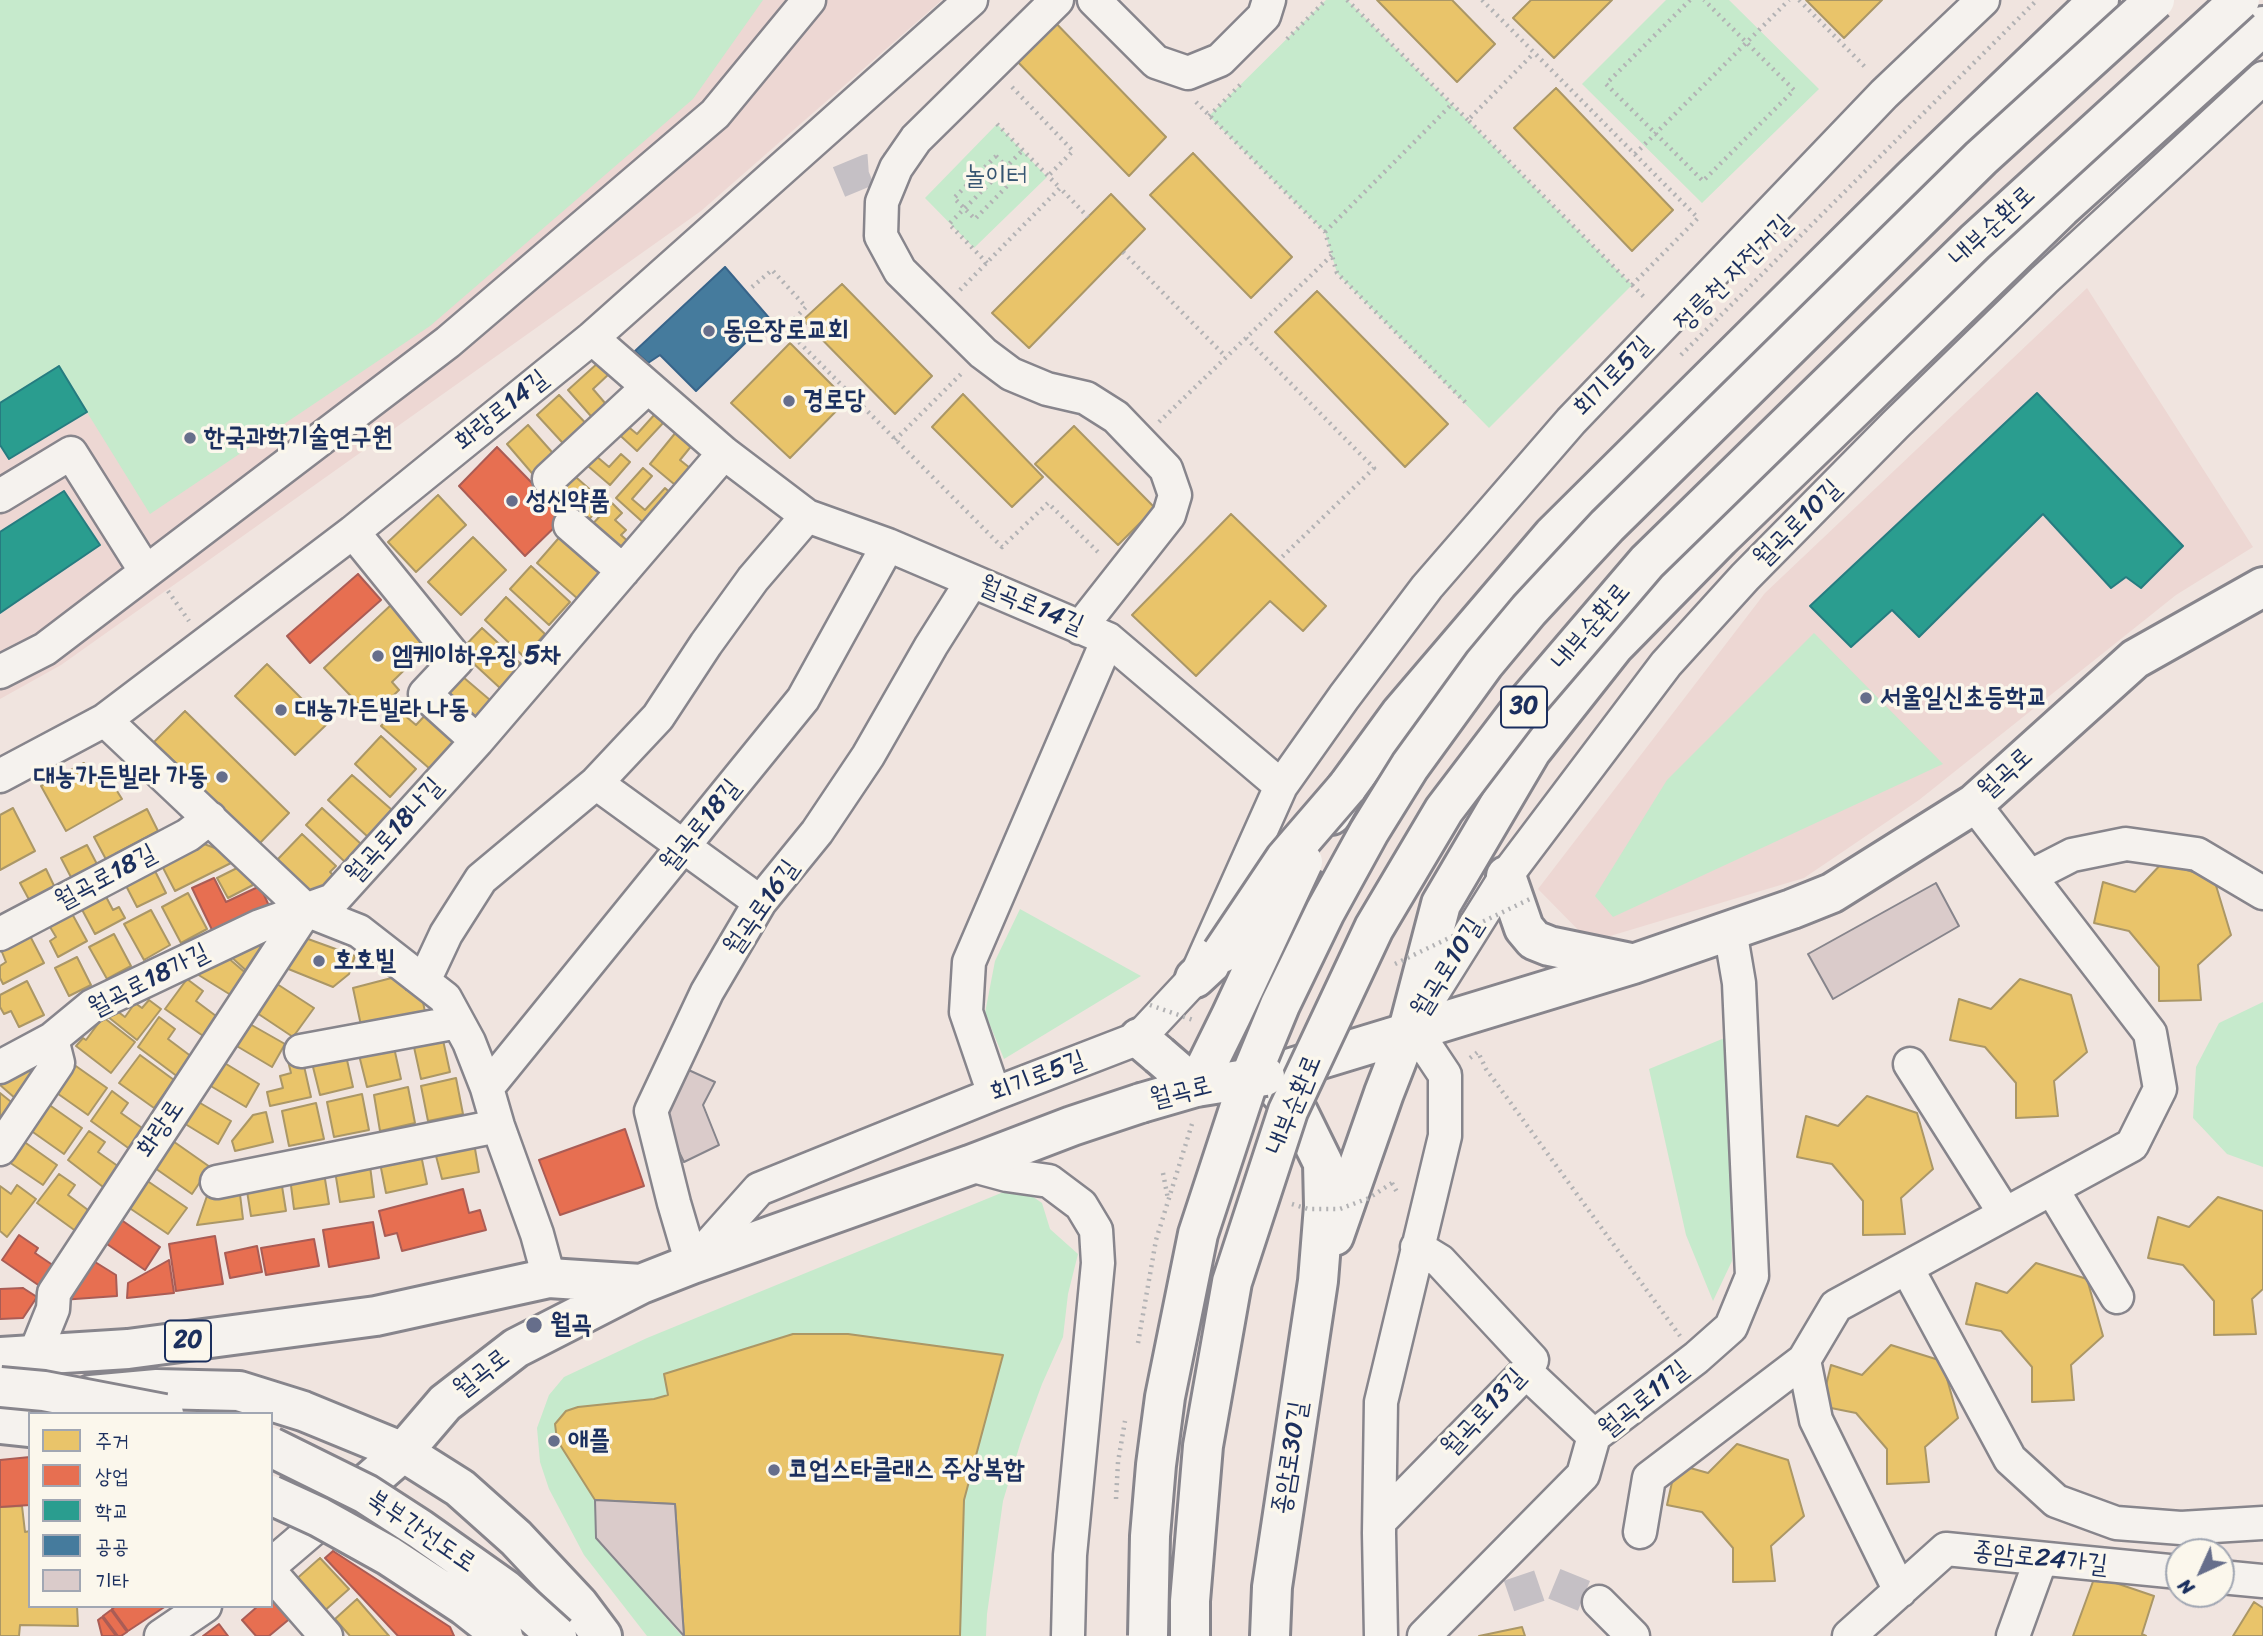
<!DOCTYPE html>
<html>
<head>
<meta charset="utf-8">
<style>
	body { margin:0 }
	#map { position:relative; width:2263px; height:1636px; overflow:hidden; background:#f0e4df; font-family:Sriracha,"Poor Story",sans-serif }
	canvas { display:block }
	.legend { position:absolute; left:28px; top:1412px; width:245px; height:196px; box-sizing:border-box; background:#fbf7ec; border:2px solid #a1a7b3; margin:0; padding:9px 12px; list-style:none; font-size:21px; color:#1b2f5e }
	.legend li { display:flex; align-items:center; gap:14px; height:35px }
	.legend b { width:35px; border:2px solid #a1a7b3 }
	.north { position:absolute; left:2165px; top:1538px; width:70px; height:70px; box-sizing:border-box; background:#fbf7ec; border:2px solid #a1a7b3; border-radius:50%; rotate:225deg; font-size:19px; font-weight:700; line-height:28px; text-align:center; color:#1b2f5e }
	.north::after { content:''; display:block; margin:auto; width:24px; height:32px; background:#666e8b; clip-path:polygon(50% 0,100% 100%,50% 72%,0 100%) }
</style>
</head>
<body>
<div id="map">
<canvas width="2263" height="1636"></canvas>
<ul class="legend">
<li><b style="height:19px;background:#e9c46a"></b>주거</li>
<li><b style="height:19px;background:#e76f51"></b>상업</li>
<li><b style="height:19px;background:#2a9d8f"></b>학교</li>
<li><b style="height:19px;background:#457b9d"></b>공공</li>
<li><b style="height:19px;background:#dacbca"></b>기타</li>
</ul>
<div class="north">N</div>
</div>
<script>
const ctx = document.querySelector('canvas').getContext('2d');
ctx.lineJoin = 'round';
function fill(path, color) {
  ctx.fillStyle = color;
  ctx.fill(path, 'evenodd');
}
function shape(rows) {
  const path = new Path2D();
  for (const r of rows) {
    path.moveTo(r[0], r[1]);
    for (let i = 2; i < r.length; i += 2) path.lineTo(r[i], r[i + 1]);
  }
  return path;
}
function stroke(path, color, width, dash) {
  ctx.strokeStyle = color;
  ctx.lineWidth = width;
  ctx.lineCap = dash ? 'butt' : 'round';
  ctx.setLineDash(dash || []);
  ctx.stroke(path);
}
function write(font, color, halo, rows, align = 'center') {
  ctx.font = font + ' Sriracha,"Poor Story",sans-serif';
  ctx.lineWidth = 7;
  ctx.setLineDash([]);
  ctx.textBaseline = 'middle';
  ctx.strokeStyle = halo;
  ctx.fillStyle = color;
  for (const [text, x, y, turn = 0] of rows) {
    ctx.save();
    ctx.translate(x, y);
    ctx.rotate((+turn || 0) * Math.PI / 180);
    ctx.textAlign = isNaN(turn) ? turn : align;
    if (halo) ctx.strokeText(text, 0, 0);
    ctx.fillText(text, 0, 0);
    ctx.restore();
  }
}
const built = shape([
	[0,0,942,0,701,211,61,665,0,699],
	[2087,288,2253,547,2176,595,1919,800,1804,878,1590,942,1538,889,1765,593]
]);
const green = shape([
	[0,0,763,0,693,99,430,326,150,514,59,367,0,403],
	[1326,0,1347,0,1632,285,1489,428,1337,273,1325,232,1209,116],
	[1666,0,1729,0,1819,89,1702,203,1582,84],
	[997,124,1047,177,974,248,925,198],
	[1814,633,1943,764,1613,917,1595,896,1667,780],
	[1020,909,1141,976,1004,1059,985,1013,995,961],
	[2263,1002,2263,1167,2227,1154,2193,1118,2196,1067,2219,1023],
	[1727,1037,1732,1261,1713,1301,1686,1235,1649,1069],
	[1006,1191,1026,1192,1042,1203,1050,1229,1078,1254,1068,1294,1063,1337,1042,1384,1021,1441,1003,1501,987,1614,986,1636,960,1636,964,1500,1003,1356,848,1334,793,1334,664,1374,668,1395,654,1399,578,1407,566,1411,555,1424,557,1440,595,1500,596,1538,682,1636,647,1636,584,1555,549,1489,540,1462,537,1428,549,1395,564,1377,647,1338]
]);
const pier = shape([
	[2168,0,2208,0,2113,86,2047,141,1641,526,1527,671,1433,799,1352,925,1293,1046,1240,1209,1181,1636,1155,1636,1196,1283,1270,1037,1412,786,1628,513]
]);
const homes = shape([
	[1377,0,1452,0,1495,44,1457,82,1377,0],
	[1531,0,1612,0,1554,58,1513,18,1531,0],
	[1806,0,1882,0,1844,38,1806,0],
	[1049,16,1166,137,1129,176,1011,55,1049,16],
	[1556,88,1673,210,1632,251,1514,128,1556,88],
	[1193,153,1292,257,1251,298,1150,195,1193,153],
	[1111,194,1145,229,1029,348,992,313,1111,194],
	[842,284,932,376,895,414,803,320,842,284],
	[1317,291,1448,424,1405,467,1275,332,1317,291],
	[790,343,847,400,790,458,731,403,790,343],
	[599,362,609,374,593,389,611,410,597,423,568,390,599,362],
	[963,394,1043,477,1012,507,932,427,963,394],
	[559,395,594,432,572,453,537,415,559,395],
	[655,414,664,422,637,451,612,428,620,420,637,434,655,414],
	[528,425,559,460,537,479,507,444,528,425],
	[681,426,697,439,680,460,695,472,680,489,650,464,681,426],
	[1074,426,1155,508,1118,545,1035,464,1074,426],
	[589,450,609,467,621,454,630,462,610,485,581,460,589,450],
	[643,468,652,476,632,499,645,510,665,488,674,496,647,526,616,498,643,468],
	[569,471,604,502,585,524,550,492,569,471],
	[438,495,466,525,416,572,388,542,438,495],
	[612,503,622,513,615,520,626,530,621,535,632,545,620,558,588,529,612,503],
	[1231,514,1326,606,1303,631,1270,601,1196,676,1132,615,1231,514],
	[564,532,578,544,573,549,590,564,594,559,605,568,578,599,537,563,564,532],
	[473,537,506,570,461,615,428,582,473,537],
	[531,566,570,602,549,625,510,589,531,566],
	[506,597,545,634,524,657,485,620,506,597],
	[392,604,431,644,392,682,399,690,371,717,324,668,392,604],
	[482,628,522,665,500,688,460,651,482,628],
	[267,664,327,724,295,755,235,696,267,664],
	[456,671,490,700,469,724,436,695,456,671],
	[432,708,461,734,430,769,381,726,397,709,416,725,432,708],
	[185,711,289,813,259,844,154,742,185,711],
	[381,736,416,769,390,797,355,764,381,736],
	[84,763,95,782,107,775,122,799,66,831,41,786,84,763],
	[352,775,392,810,368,837,328,800,352,775],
	[13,808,35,851,0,870,0,815,13,808],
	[322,808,361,844,345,862,306,825,322,808],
	[147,809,158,831,115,854,119,860,109,865,94,837,147,809],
	[302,834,336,866,330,872,337,879,318,899,277,860,302,834],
	[196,841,223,851,235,861,175,891,159,860,196,841],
	[87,845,99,868,73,881,61,858,87,845],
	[2163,862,2214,879,2231,935,2198,965,2201,1000,2159,1001,2159,967,2129,931,2094,923,2103,882,2135,892,2163,862],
	[152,865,166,893,137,907,123,880,152,865],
	[243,865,253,885,228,898,217,878,243,865],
	[46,869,57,892,32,905,20,883,46,869],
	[103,891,113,910,119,907,125,918,95,934,79,904,103,891],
	[188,893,207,929,181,943,162,907,188,893],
	[70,910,87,941,58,957,50,941,56,937,47,922,70,910],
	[151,910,170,945,144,960,124,924,151,910],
	[28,932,44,963,3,984,0,978,0,966,6,962,0,947,28,932],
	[114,934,131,966,107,979,89,947,114,934],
	[297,935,355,956,349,974,333,987,281,966,297,935],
	[261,940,269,945,250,974,229,955,261,940],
	[77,957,91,985,69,996,55,968,77,957],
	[227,957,248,975,234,997,197,974,227,957],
	[403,975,406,990,420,987,426,1017,362,1030,353,988,403,975],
	[187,979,203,991,196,1001,220,1019,206,1038,165,1009,187,979],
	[2020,979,2071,995,2087,1052,2054,1081,2058,1116,2016,1118,2016,1083,1985,1047,1950,1040,1959,999,1991,1009,2020,979],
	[27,981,44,1015,19,1027,11,1011,4,1014,0,1007,0,995,27,981],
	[274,982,314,1008,293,1037,251,1009,274,982],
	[149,1000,161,1009,137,1040,107,1016,113,1008,125,1017,135,1003,142,1008,149,1000],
	[103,1017,135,1042,111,1073,76,1046,83,1038,86,1040,103,1017],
	[159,1017,175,1029,168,1039,192,1057,178,1077,138,1047,159,1017],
	[248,1023,285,1044,272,1067,235,1045,248,1023],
	[441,1031,450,1072,421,1079,412,1038,441,1031],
	[393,1043,401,1079,367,1087,358,1051,393,1043],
	[345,1051,353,1087,320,1095,311,1059,345,1051],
	[140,1055,174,1080,154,1108,119,1083,140,1055],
	[302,1057,311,1097,270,1106,267,1092,283,1088,280,1076,291,1073,288,1061,302,1057],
	[33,1059,42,1066,16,1099,0,1085,0,1080,33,1059],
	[223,1062,259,1084,246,1107,209,1085,223,1062],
	[73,1064,107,1088,88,1115,54,1091,73,1064],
	[456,1078,463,1114,428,1121,421,1086,456,1078],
	[408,1087,415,1123,380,1131,374,1095,408,1087],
	[112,1091,128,1103,121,1113,145,1130,131,1150,91,1121,112,1091],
	[0,1093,15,1105,0,1124,0,1093],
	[362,1094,369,1130,334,1137,327,1102,362,1094],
	[1867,1096,1917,1113,1933,1169,1901,1198,1905,1234,1863,1235,1863,1201,1832,1164,1797,1157,1806,1116,1838,1126,1867,1096],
	[195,1100,231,1121,218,1144,182,1122,195,1100],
	[316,1103,324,1139,289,1146,282,1111,316,1103],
	[48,1104,82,1128,64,1154,30,1130,48,1104],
	[266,1112,273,1142,235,1151,232,1141,253,1115,266,1112],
	[89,1131,105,1142,98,1152,122,1169,107,1190,68,1160,89,1131],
	[170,1139,210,1167,192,1194,152,1166,170,1139],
	[23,1141,57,1165,43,1185,9,1162,23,1141],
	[474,1143,479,1172,442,1179,435,1152,474,1143],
	[421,1155,427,1184,386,1193,380,1163,421,1155],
	[370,1166,374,1197,340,1202,335,1171,370,1166],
	[324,1173,329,1204,294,1209,290,1178,324,1173],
	[59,1174,75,1185,68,1195,92,1213,77,1232,37,1203,59,1174],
	[146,1180,187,1208,168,1234,128,1207,146,1180],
	[281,1180,286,1211,251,1216,246,1185,281,1180],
	[17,1185,36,1199,7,1237,0,1231,0,1186,11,1194,17,1185],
	[239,1186,243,1219,197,1225,209,1190,239,1186],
	[2218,1197,2263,1211,2263,1289,2252,1299,2256,1334,2214,1335,2214,1301,2183,1265,2148,1258,2158,1217,2189,1227,2218,1197],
	[2036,1263,2087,1279,2103,1336,2071,1365,2074,1400,2032,1402,2032,1367,2001,1331,1966,1324,1976,1283,2007,1293,2036,1263],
	[793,1334,848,1334,1003,1355,964,1500,960,1636,684,1636,675,1504,595,1500,557,1440,555,1424,566,1411,578,1407,654,1399,668,1395,664,1374,793,1334],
	[1891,1345,1942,1361,1958,1418,1925,1447,1929,1482,1887,1484,1887,1449,1856,1413,1821,1406,1831,1365,1862,1375,1891,1345],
	[1737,1444,1788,1460,1804,1516,1771,1546,1775,1581,1733,1582,1733,1548,1702,1512,1667,1505,1676,1464,1708,1473,1737,1444],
	[22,1506,25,1532,30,1531,30,1606,77,1606,78,1626,20,1625,19,1636,0,1636,0,1507,22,1506],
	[320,1558,349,1589,322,1613,293,1582,320,1558],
	[2095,1576,2154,1596,2142,1634,2146,1636,2073,1636,2095,1576],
	[357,1599,389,1636,350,1636,335,1619,357,1599],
	[2254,1602,2263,1608,2263,1636,2233,1636,2254,1602],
	[1522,1627,1525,1636,1479,1636,1522,1627]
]);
const shops = shape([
	[497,447,565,517,525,556,459,486,497,447],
	[358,574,381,600,310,663,287,636,358,574],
	[214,878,226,902,260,886,270,908,214,934,192,888,214,878],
	[625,1129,644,1186,560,1215,539,1160,625,1129],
	[463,1189,469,1213,480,1210,486,1230,402,1251,397,1233,385,1236,379,1211,463,1189],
	[120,1219,160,1247,145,1270,104,1242,120,1219],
	[373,1222,379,1258,329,1267,323,1230,373,1222],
	[19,1235,38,1248,35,1253,57,1268,44,1289,2,1260,19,1235],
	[215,1236,223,1284,176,1291,169,1244,215,1236],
	[314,1239,319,1266,266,1275,261,1248,314,1239],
	[257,1246,262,1272,230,1278,225,1253,257,1246],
	[87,1257,116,1275,117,1296,61,1300,87,1257],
	[169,1260,174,1293,127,1298,128,1283,169,1260],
	[23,1288,37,1297,23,1318,0,1319,0,1289,23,1288],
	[30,1457,30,1505,0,1507,0,1460,30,1457],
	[333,1551,450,1627,454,1636,398,1636,325,1558,333,1551],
	[271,1595,293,1616,269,1636,256,1636,242,1620,258,1606,271,1606,271,1595],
	[116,1606,166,1606,128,1631,112,1609,116,1606],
	[111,1610,127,1632,121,1636,118,1636,103,1616,111,1610],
	[102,1617,116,1636,102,1636,98,1620,102,1617],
	[219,1624,228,1636,203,1636,219,1624]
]);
const schools = shape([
	[59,366,87,412,9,459,0,445,0,403,59,366],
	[2037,393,2183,546,2141,588,2126,577,2111,588,2043,514,1919,637,1892,610,1851,647,1810,606,2037,393],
	[64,491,100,545,0,613,0,532,64,491]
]);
const public = shape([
	[725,267,770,319,696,391,660,355,648,363,635,351,725,267]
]);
const building = shape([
	[1936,883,1959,926,1833,999,1808,954,1936,883],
	[682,1067,715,1082,703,1105,719,1145,684,1162,660,1113,682,1067],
	[595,1500,675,1504,684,1636,596,1538,595,1500]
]);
const minorTunnel = shape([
	[839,182,868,170,896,168],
	[1509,1596,1550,1582,1599,1602]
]);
const path = shape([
	[1347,0,1468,120],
	[1482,0,1698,218,1632,285,1468,120,1534,53],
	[1690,0,1606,84,1703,181,1794,90,1704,0],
	[1799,0,1867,69],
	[1287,39,1326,0],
	[1012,87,1073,151,1047,177],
	[1196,102,1325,232,1337,273,1466,403],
	[1209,116,1241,84],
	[997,124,1060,188],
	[1635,154,1789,0],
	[996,156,1016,177,975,219,954,198,996,156],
	[1325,232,1452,104],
	[1123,252,1226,357],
	[987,263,949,224,1022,151],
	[1632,285,1646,299],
	[752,287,772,270,806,307,785,328,1002,547,1048,503,1101,555],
	[960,290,1060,188,1088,217],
	[1246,338,1374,468,1279,560],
	[1681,355,2037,0],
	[1159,422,1332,255],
	[895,440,961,374],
	[168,591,189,621],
	[1470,1058,1478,1052,1486,1069,1680,1336],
	[1163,1173,1168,1199],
	[1392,1183,1398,1194],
	[1138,1343,1156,1240,1192,1124],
	[1116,1499,1118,1462,1125,1421]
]);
const minor = shape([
	[1057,0,916,139,896,168,882,202,881,236,900,271,983,353,1011,374,1047,389,1086,398,1116,417,1166,469,1175,495,1169,515,1080,628],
	[1094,0,1156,62,1188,73,1220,60,1264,16,1269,0],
	[592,338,724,453,807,516,888,545,1108,639,1281,786],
	[549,479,648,387],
	[0,496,71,453,146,572],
	[570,525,623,571],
	[353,532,457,660,425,694,477,741],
	[0,672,45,649,448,342,715,114,809,0],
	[105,720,306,910,359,931,445,998,469,1042,487,1088,498,1126,537,1234,549,1278],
	[0,776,105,720,353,532,592,338,971,0],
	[596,783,760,902],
	[2031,876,2072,855,2126,844,2197,854,2263,893],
	[0,934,188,835,210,818],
	[424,981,446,934,481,879,596,783,658,717,706,644,753,579,807,516],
	[301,1051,458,1022],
	[1910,1064,2005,1214],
	[0,1067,52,1039,92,1006,260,926,333,900,477,741,724,453],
	[487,1088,803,699,888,545],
	[994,1094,966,1012,969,962,1108,639],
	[0,1149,58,1063,52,1039],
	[970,1165,1007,1175,1049,1181,1081,1205,1096,1230,1098,1263,1070,1555,1068,1636],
	[217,1182,498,1126],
	[2052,1189,2117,1297],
	[692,1264,759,1189,994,1094,1139,1038,1195,978,1281,786,1344,697,1427,587,1571,421,1884,94,1983,0],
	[692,1264,674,1203,651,1111,707,992,760,902,817,832,868,756,931,646,972,581],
	[1907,1268,2010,1459,2056,1501,2116,1523,2181,1528,2263,1523],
	[34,1356,53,1309,54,1293,306,910],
	[1526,1372,1594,1436],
	[1380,1521,1526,1372,1532,1360,1440,1261,1417,1247],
	[1640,1532,1649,1478,1804,1360],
	[271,1565,339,1507],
	[271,1573,326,1636],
	[2221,1577,2263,1581],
	[1900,1591,1816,1420,1804,1360,1836,1306,2132,1145,2160,1089,2150,1033,1974,804],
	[1599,1602,1633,1636],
	[161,1636,205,1606],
	[1381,1636,1379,1533,1381,1402,1445,1136,1445,1075,1429,1051,1407,1034,1506,876,1666,664,1745,577,1895,425,2044,280,2263,78],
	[1424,1636,1583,1475,1594,1436,1696,1358,1731,1327,1752,1276,1739,983,1730,930],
	[1849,1636,1946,1549,2179,1572],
	[2013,1636,2041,1559]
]);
const major = shape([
	[1506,876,1524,928,1534,940,1549,946,1631,963],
	[1139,1038,1159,1055],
	[1334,1236,1384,1093,1407,1034],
	[0,1357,128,1349,376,1316,549,1278,641,1284],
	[91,1395,157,1389,239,1391,303,1411,403,1452,460,1488,516,1538,578,1604,602,1636],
	[348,1500,403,1452,445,1403,516,1348,641,1284,692,1264,970,1165,1072,1126,1141,1103],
	[1270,1636,1272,1587,1318,1281,1324,1206,1323,1163,1298,1112,1265,1076,1633,964,1792,909,1832,893,1974,804,2135,659,2263,587]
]);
const highway = shape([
	[1331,815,1347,787,1401,713,1553,535,1914,177,2099,0],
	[1195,978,1222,953],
	[1407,1034,1441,904,1531,751,1614,646,1720,538,2061,208,2263,26],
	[0,1424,30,1427]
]);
const pathBridge = shape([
	[1395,964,1532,898],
	[1150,1005,1193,1020],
	[1292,1204,1308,1209,1340,1209,1369,1198,1392,1183]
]);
const majorBridge = shape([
	[1159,1055,1196,1087],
	[1141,1103,1196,1087,1265,1076]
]);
const highwayBridge = shape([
	[1222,953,1285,859,1347,787],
	[1196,1087,1231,1016,1303,862],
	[0,1387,44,1391,164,1414],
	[271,1447,366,1494,420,1529,506,1590,557,1636],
	[271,1495,319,1517,389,1556,465,1606,503,1636],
	[1148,1636,1150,1536,1156,1465,1165,1397,1198,1234,1247,1085,1280,1005,1325,912,1369,832,1410,766,1484,664,1529,610,1607,526,1981,158,2155,0],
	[1190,1636,1190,1601,1203,1446,1232,1282,1288,1111,1374,928,1444,810,1517,714,1647,562,1975,242,2240,0]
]);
const markers = [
	[709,331,7,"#666e8b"],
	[789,401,7,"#666e8b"],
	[190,438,7,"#666e8b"],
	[512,501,7,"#666e8b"],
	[378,656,7,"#666e8b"],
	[1866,698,7,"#666e8b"],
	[281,710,7,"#666e8b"],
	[222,777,7,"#666e8b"],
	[319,961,7,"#666e8b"],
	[534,1325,9,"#666e8b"],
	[554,1441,7,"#666e8b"],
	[774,1470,7,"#666e8b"]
];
const shields = [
	[1524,707,46],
	[188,1341,46]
];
const shieldNames = [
	["30",1524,707],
	["20",188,1341]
];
const parkNames = [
	["놀이터",996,177]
];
const streetNames = [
	["내부순환로",1993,227,-43],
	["정릉천 자전거길",1734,274,-45],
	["회기로5길",1613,377,-46],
	["화랑로14길",502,411,-39],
	["월곡로10길",1798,524,-45],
	["월곡로14길",1031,606,23],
	["내부순환로",1592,627,-50],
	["월곡로",2006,774,-42],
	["월곡로18길",701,826,-51],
	["월곡로18나길",395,831,-48],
	["월곡로18길",106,878,-28],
	["월곡로16길",762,908,-55],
	["월곡로10길",1448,968,-58],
	["월곡로18가길",149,981,-27],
	["회기로5길",1038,1077,-21],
	["월곡로",1181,1093,-14],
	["내부순환로",1295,1105,-68],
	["화랑로",161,1129,-56],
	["월곡로",482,1374,-38],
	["월곡로11길",1644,1400,-39],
	["월곡로13길",1484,1413,-47],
	["종암로30길",1291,1458,-81],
	["북부간선도로",421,1532,34],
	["종암로24가길",2040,1559,6]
];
const poiNames = [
	["동은장로교회",723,331],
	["경로당",803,401],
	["한국과학기술연구원",204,438],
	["성신약품",526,501],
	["엠케이하우징 5차",392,656],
	["서울일신초등학교",1880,698],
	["대농가든빌라 나동",295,710],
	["대농가든빌라 가동",208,777,"right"],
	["호호빌",333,961],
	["월곡",550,1325],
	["애플",568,1441],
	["코업스타클래스 주상복합",788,1470]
];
fill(built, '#edd7d3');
fill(green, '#c6eacc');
fill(pier, '#f0e4df');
fill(homes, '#e9c46a');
stroke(homes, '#ab9766', 2);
fill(shops, '#e76f51');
stroke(shops, '#aa5c55', 2);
fill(schools, '#2a9d8f');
stroke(schools, '#267c80', 2);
fill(public, '#457b9d');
stroke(public, '#38648a', 2);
fill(building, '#dacbca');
stroke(building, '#87858c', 2);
stroke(minorTunnel, '#c5c0c5', 32, [32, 16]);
stroke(minor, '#87858c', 37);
stroke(major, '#87858c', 44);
stroke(highway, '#87858c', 44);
stroke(path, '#b2b2b4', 4.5, [2, 5]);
stroke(minor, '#f5f2ee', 32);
stroke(major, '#f5f2ee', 38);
stroke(highway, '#f5f2ee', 38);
stroke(majorBridge, '#87858c', 44, []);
stroke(highwayBridge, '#87858c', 44, []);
stroke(pathBridge, '#b2b2b4', 4.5, [2, 5]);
stroke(majorBridge, '#f5f2ee', 38);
stroke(highwayBridge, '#f5f2ee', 38);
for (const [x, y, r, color] of markers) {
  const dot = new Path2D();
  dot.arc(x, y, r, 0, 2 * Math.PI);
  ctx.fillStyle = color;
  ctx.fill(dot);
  stroke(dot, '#fbf7ec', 2.5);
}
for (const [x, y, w] of shields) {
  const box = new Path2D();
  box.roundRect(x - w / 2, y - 20.5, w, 41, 5);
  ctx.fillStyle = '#fbf7ec';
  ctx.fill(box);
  stroke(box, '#1b2f5e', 2);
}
write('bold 24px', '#1b2f5e', null, shieldNames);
write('26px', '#365571', '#fbf7ec', parkNames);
write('26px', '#1b2f5e', '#fbf7ec', streetNames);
write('bold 26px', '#1b2f5e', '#fbf7ec', poiNames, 'left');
</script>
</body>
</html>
